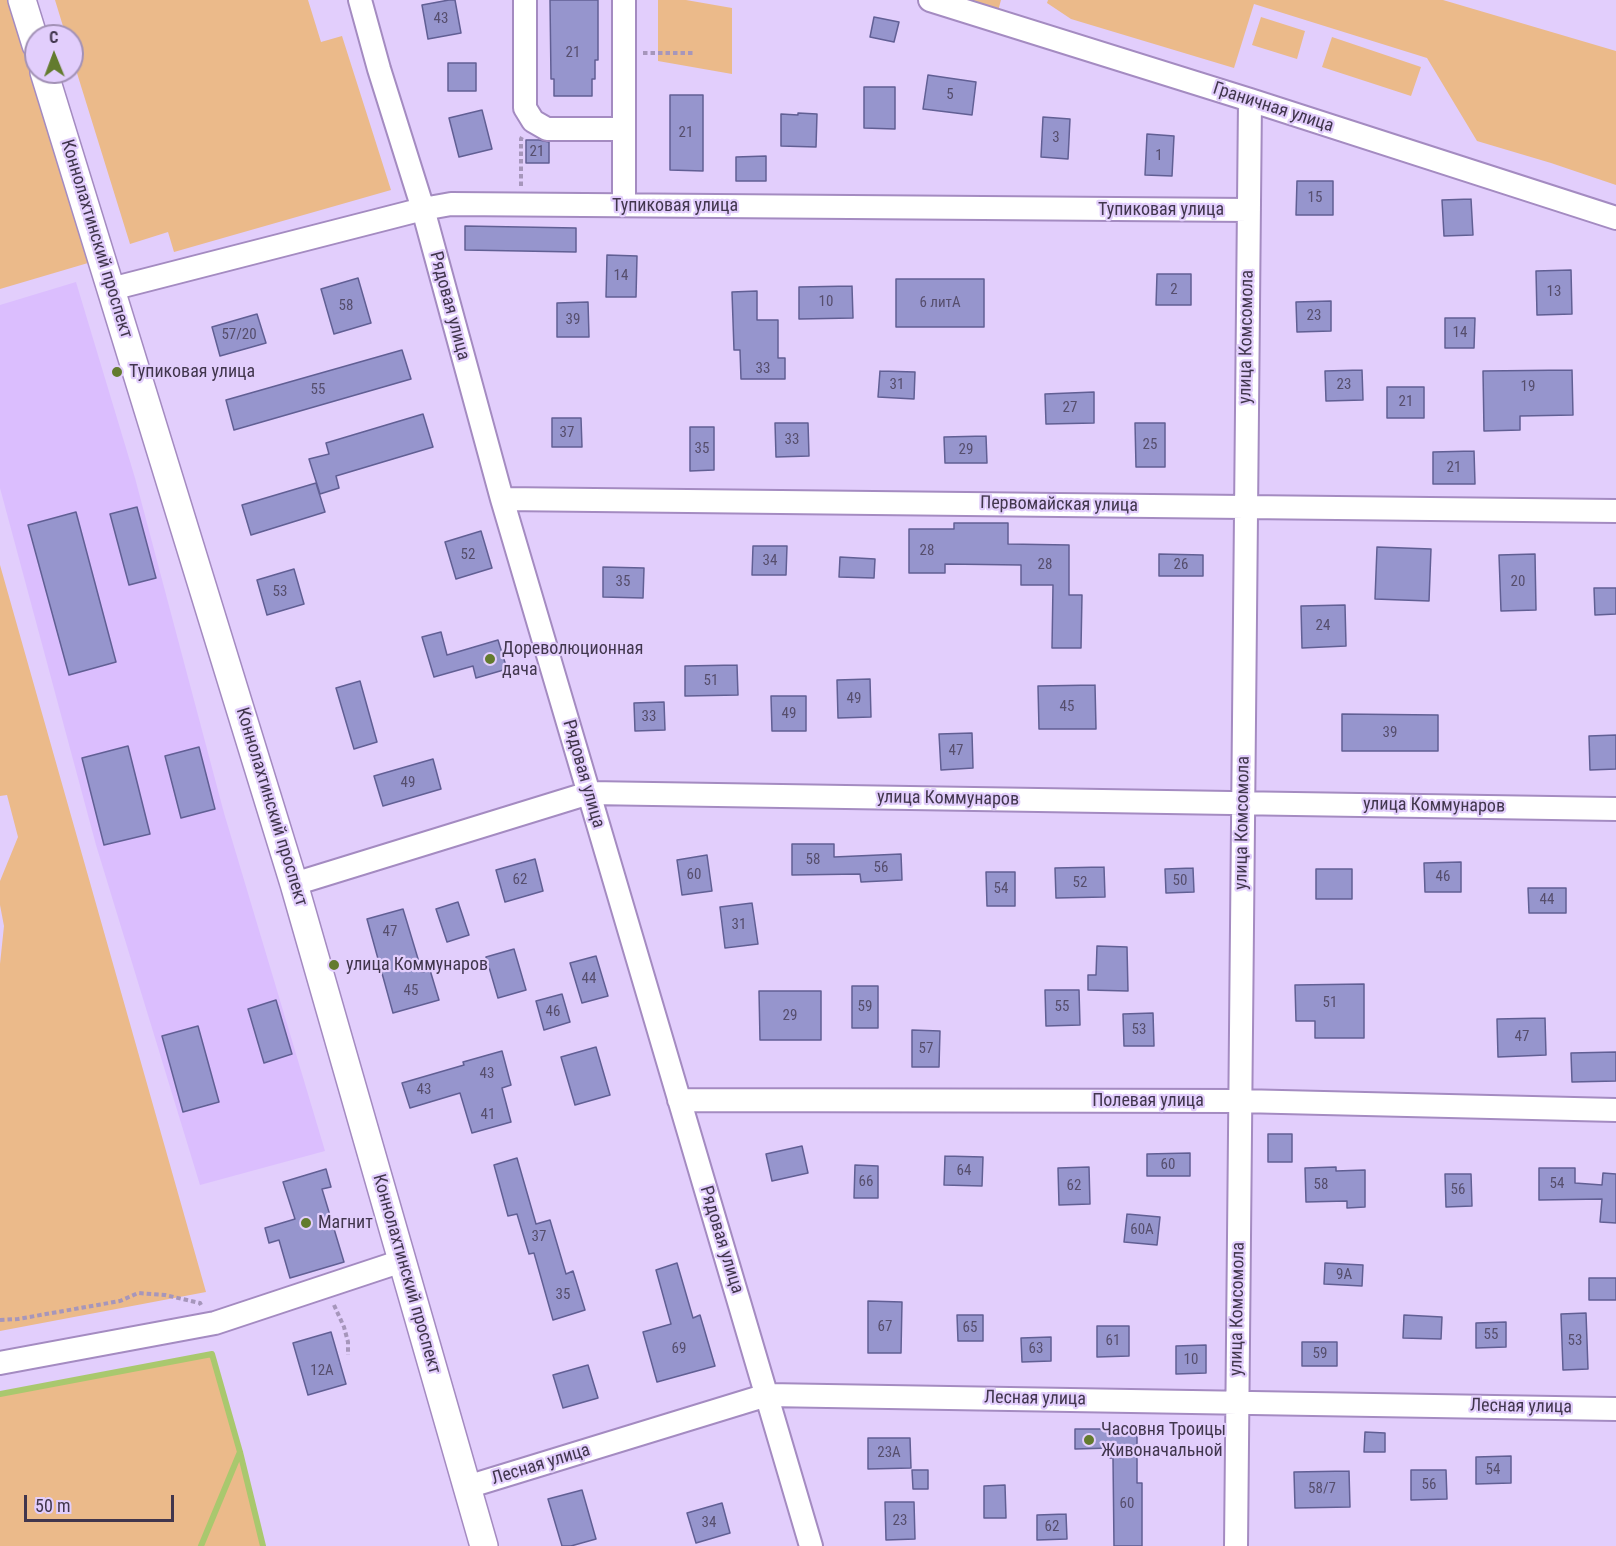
<!DOCTYPE html>
<html>
<head>
<meta charset="utf-8">
<style>
	body { margin:0 }
	#map { position:relative; width:1616px; height:1546px; overflow:hidden; background:#e2cefc; font-family:"Roboto Condensed",sans-serif }
	canvas { display:block }
	.north { position:absolute; left:24px; top:24px; width:60px; height:60px; box-sizing:border-box; background:#e2cefc; border:2px solid #a291b6; border-radius:50%; rotate:359deg; font-size:16px; font-weight:700; line-height:24px; text-align:center; color:#41364d }
	.north::after { content:''; display:block; margin:auto; width:21px; height:27px; background:#637b2e; clip-path:polygon(50% 0,100% 100%,50% 72%,0 100%) }
	.scale { position:absolute; left:24px; top:1495px; width:150px; height:27px; box-sizing:border-box; border:3px solid #41364d; border-top:0; padding-left:8px; font-size:18px; line-height:21px; white-space:nowrap; color:#41364d; -webkit-text-stroke:4px #e2cefc; paint-order:stroke }
</style>
</head>
<body>
<div id="map">
<canvas width="1616" height="1546"></canvas>
<div class="north">С</div>
<div class="scale">50 m</div>
</div>
<script>
const ctx = document.querySelector('canvas').getContext('2d');
ctx.lineJoin = 'round';
function fill(path, color) {
  ctx.fillStyle = color;
  ctx.fill(path, 'evenodd');
}
function shape(rows) {
  const path = new Path2D();
  for (const r of rows) {
    path.moveTo(r[0], r[1]);
    for (let i = 2; i < r.length; i += 2) path.lineTo(r[i], r[i + 1]);
  }
  return path;
}
function stroke(path, color, width, dash) {
  ctx.strokeStyle = color;
  ctx.lineWidth = width;
  ctx.lineCap = dash ? 'butt' : 'round';
  ctx.setLineDash(dash || []);
  ctx.stroke(path);
}
function write(font, color, halo, rows, align = 'center') {
  ctx.font = font + ' "Roboto Condensed",sans-serif';
  ctx.lineWidth = 4.5;
  ctx.setLineDash([]);
  ctx.textBaseline = 'middle';
  ctx.strokeStyle = halo;
  ctx.fillStyle = color;
  for (const [text, x, y, turn = 0] of rows) {
    ctx.save();
    ctx.translate(x, y);
    ctx.rotate((+turn || 0) * Math.PI / 180);
    ctx.textAlign = isNaN(turn) ? turn : align;
    if (halo) ctx.strokeText(text, 0, 0);
    ctx.fillText(text, 0, 0);
    ctx.restore();
  }
}
const built = shape([
	[76,282,135,478,224,813,325,1151,200,1185,96,845,0,488,0,305]
]);
const green = shape([
	[0,0,8,0,88,263,0,289],
	[55,0,308,0,321,42,342,36,391,190,174,252,168,232,130,244,72,57,72,36,66,36],
	[658,0,686,0,732,8,732,74,658,61],
	[965,0,1001,0,998,11],
	[1048,0,1443,0,1616,51,1616,185,1551,163,1477,141,1427,58,1254,4,1234,68,1071,19,1047,3],
	[1261,17,1305,31,1297,59,1252,45],
	[1332,37,1421,67,1411,96,1322,67],
	[0,565,206,1292,0,1331,0,964,4,926,0,905,0,881,18,837,7,795,0,796],
	[212,1354,240,1452,263,1546,0,1546,0,1394]
]);
const stream = shape([
	[0,1394,212,1354,240,1452,263,1546],
	[201,1546,240,1452]
]);
const building = shape([
	[449,0,455,0,461,33,428,39,422,5,449,0],
	[550,0,598,0,598,60,595,60,595,79,592,79,592,96,554,96,554,79,551,79,550,0],
	[874,17,899,22,894,42,870,37,874,17],
	[448,63,476,63,476,91,448,91,448,63],
	[928,75,976,82,972,115,923,109,928,75],
	[864,87,895,87,895,129,864,128,864,87],
	[670,95,703,95,703,171,670,170,670,95],
	[482,110,492,149,459,157,449,118,482,110],
	[798,113,817,114,816,147,781,146,781,114,798,115,798,113],
	[1043,117,1070,119,1068,159,1041,157,1043,117],
	[1147,134,1174,136,1172,176,1145,175,1147,134],
	[526,140,539,140,549,142,549,163,526,163,526,140],
	[766,156,766,181,736,181,736,157,766,156],
	[1297,181,1333,181,1333,215,1296,215,1297,181],
	[1471,199,1473,235,1444,236,1442,200,1471,199],
	[465,226,576,228,576,252,465,250,465,226],
	[607,255,637,256,636,297,606,297,607,255],
	[1571,270,1572,314,1537,315,1536,271,1571,270],
	[1157,274,1191,274,1191,305,1156,305,1157,274],
	[358,278,371,323,334,334,321,289,358,278],
	[896,279,984,279,984,327,896,327,896,279],
	[852,286,853,318,799,319,799,287,852,286],
	[757,291,757,320,778,320,778,358,785,358,785,379,741,379,740,350,734,350,732,292,757,291],
	[1331,301,1331,331,1297,332,1296,302,1331,301],
	[588,302,589,337,557,337,557,303,588,302],
	[257,314,266,343,220,356,212,327,257,314],
	[1445,318,1475,318,1474,348,1445,348,1445,318],
	[402,350,411,379,234,430,226,400,402,350],
	[1362,370,1363,400,1326,401,1325,371,1362,370],
	[1572,370,1573,415,1520,416,1520,430,1484,431,1483,371,1572,370],
	[880,371,915,372,914,399,878,397,880,371],
	[1387,387,1424,387,1424,418,1387,418,1387,387],
	[1094,392,1094,423,1046,424,1045,394,1094,392],
	[423,414,433,447,336,476,339,488,320,494,309,459,329,454,326,443,423,414],
	[552,418,581,418,582,447,552,447,552,418],
	[775,423,808,423,809,456,776,457,775,423],
	[1135,423,1165,423,1165,467,1136,467,1135,423],
	[690,427,714,427,714,470,690,471,690,427],
	[986,436,987,463,945,463,944,437,986,436],
	[1474,451,1475,484,1433,484,1433,452,1474,451],
	[316,483,325,512,251,535,242,505,316,483],
	[137,507,156,578,129,585,110,514,137,507],
	[76,512,116,662,69,675,28,525,76,512],
	[954,523,1008,523,1008,544,1069,545,1069,595,1082,595,1081,648,1052,648,1053,585,1021,585,1021,565,945,564,945,573,909,573,909,529,954,529,954,523],
	[481,531,492,568,456,579,445,542,481,531],
	[753,546,787,546,786,575,752,575,753,546],
	[1377,547,1431,549,1429,601,1375,599,1377,547],
	[1159,554,1203,555,1203,576,1159,576,1159,554],
	[1535,554,1536,610,1501,611,1499,555,1535,554],
	[840,557,875,559,874,578,839,577,840,557],
	[603,567,644,568,643,598,603,597,603,567],
	[294,569,304,604,267,615,257,580,294,569],
	[1594,588,1616,588,1616,614,1595,615,1594,588],
	[1345,605,1346,646,1302,648,1301,606,1345,605],
	[441,632,447,655,498,640,507,669,476,678,473,666,434,677,422,637,441,632],
	[737,665,738,695,685,696,685,666,737,665],
	[870,679,871,717,838,718,837,680,870,679],
	[360,681,377,742,354,749,336,688,360,681],
	[1095,685,1096,729,1039,729,1038,686,1095,685],
	[771,696,806,696,806,731,772,731,771,696],
	[664,702,665,730,635,731,634,703,664,702],
	[1342,714,1438,715,1438,751,1342,751,1342,714],
	[972,733,973,768,941,770,939,734,972,733],
	[1616,735,1616,769,1590,770,1589,736,1616,735],
	[128,746,150,834,104,845,82,758,128,746],
	[199,747,215,809,181,818,165,756,199,747],
	[433,759,441,789,383,806,374,776,433,759],
	[792,844,834,844,834,857,901,854,902,880,861,882,860,874,792,875,792,844],
	[707,855,712,891,682,895,677,860,707,855],
	[535,859,543,891,505,902,496,870,535,859],
	[1461,862,1461,892,1425,892,1424,863,1461,862],
	[1104,867,1105,897,1056,898,1055,868,1104,867],
	[1193,868,1194,892,1166,893,1165,869,1193,868],
	[1316,869,1352,869,1352,899,1316,899,1316,869],
	[986,872,1015,872,1015,906,987,906,986,872],
	[1528,888,1566,888,1566,913,1529,913,1528,888],
	[458,902,469,935,447,942,436,909,458,902],
	[752,903,758,944,725,948,720,907,752,903],
	[403,909,422,972,430,970,439,1000,393,1013,367,919,403,909],
	[1097,946,1127,947,1128,991,1088,990,1088,975,1096,975,1097,946],
	[514,949,526,990,498,998,486,957,514,949],
	[596,956,608,996,582,1003,570,963,596,956],
	[1364,984,1364,1038,1315,1038,1315,1021,1296,1021,1295,985,1364,984],
	[852,986,878,986,878,1028,852,1028,852,986],
	[1045,990,1079,990,1080,1025,1046,1026,1045,990],
	[759,991,821,991,821,1040,760,1040,759,991],
	[562,994,570,1022,544,1030,536,1001,562,994],
	[276,1000,292,1054,264,1063,248,1009,276,1000],
	[1153,1013,1154,1046,1124,1046,1123,1014,1153,1013],
	[1545,1018,1546,1055,1498,1057,1497,1019,1545,1018],
	[198,1026,219,1102,183,1112,162,1036,198,1026],
	[912,1030,940,1031,939,1067,912,1067,912,1030],
	[596,1047,610,1095,575,1105,561,1057,596,1047],
	[502,1051,511,1085,502,1088,511,1122,472,1133,460,1093,410,1108,402,1083,464,1065,463,1062,502,1051],
	[1616,1052,1616,1081,1572,1082,1571,1053,1616,1052],
	[1268,1134,1292,1134,1292,1162,1268,1162,1268,1134],
	[802,1146,808,1173,772,1181,766,1154,802,1146],
	[1190,1153,1190,1176,1147,1176,1147,1154,1190,1153],
	[945,1156,983,1157,982,1186,944,1185,945,1156],
	[517,1158,536,1224,550,1220,566,1274,573,1271,585,1310,553,1320,534,1253,529,1254,517,1214,508,1216,494,1165,517,1158],
	[855,1165,878,1166,878,1198,854,1198,855,1165],
	[1089,1167,1090,1204,1059,1205,1058,1168,1089,1167],
	[1336,1167,1336,1171,1365,1170,1365,1207,1347,1208,1347,1201,1306,1202,1305,1168,1336,1167],
	[1539,1168,1575,1168,1575,1183,1602,1185,1603,1173,1616,1174,1616,1223,1600,1222,1602,1199,1539,1200,1539,1168],
	[326,1169,331,1187,322,1189,344,1262,290,1278,279,1240,269,1243,265,1228,295,1219,283,1182,326,1169],
	[1445,1174,1471,1174,1472,1206,1446,1207,1445,1174],
	[1127,1214,1160,1217,1157,1245,1124,1242,1127,1214],
	[677,1263,693,1318,700,1315,715,1366,657,1382,643,1332,671,1324,656,1270,677,1263],
	[1325,1263,1363,1265,1362,1286,1324,1284,1325,1263],
	[1589,1278,1616,1278,1616,1300,1589,1300,1589,1278],
	[868,1301,902,1302,901,1353,868,1353,868,1301],
	[1586,1313,1588,1369,1563,1370,1561,1314,1586,1313],
	[957,1315,983,1315,983,1341,958,1341,957,1315],
	[1404,1315,1442,1317,1441,1339,1403,1338,1404,1315],
	[1506,1322,1506,1347,1476,1348,1476,1323,1506,1322],
	[1097,1326,1129,1326,1129,1356,1097,1357,1097,1326],
	[331,1332,346,1384,308,1395,293,1343,331,1332],
	[1051,1337,1051,1361,1022,1362,1021,1338,1051,1337],
	[1302,1342,1337,1342,1337,1366,1302,1366,1302,1342],
	[1206,1345,1206,1373,1176,1374,1176,1346,1206,1345],
	[588,1365,598,1398,563,1408,553,1375,588,1365],
	[1075,1429,1103,1429,1103,1431,1137,1432,1137,1483,1142,1483,1142,1546,1114,1546,1113,1458,1110,1458,1110,1448,1075,1449,1075,1429],
	[1365,1432,1385,1433,1385,1452,1364,1452,1365,1432],
	[868,1438,910,1438,911,1468,868,1469,868,1438],
	[1511,1456,1511,1483,1476,1484,1476,1457,1511,1456],
	[912,1470,928,1470,928,1489,913,1489,912,1470],
	[1411,1470,1446,1470,1447,1499,1411,1500,1411,1470],
	[1349,1471,1350,1507,1295,1508,1294,1472,1349,1471],
	[1005,1485,1006,1518,984,1518,984,1486,1005,1485],
	[582,1490,596,1539,571,1546,562,1546,548,1499,582,1490],
	[885,1502,914,1502,915,1539,886,1540,885,1502],
	[722,1503,730,1533,696,1543,687,1513,722,1503],
	[1066,1514,1067,1539,1037,1540,1037,1515,1066,1514]
]);
const path = shape([
	[643,53,694,53],
	[521,186,521,139,522,137],
	[334,1305,344,1327,348,1342,348,1355],
	[0,1320,18,1319,120,1301,138,1293,165,1295,200,1303,201,1305]
]);
const minor = shape([
	[360,0,379,69,423,209,502,499,811,1546],
	[525,0,525,108,533,121,547,129,624,129],
	[624,0,624,205],
	[930,0,1250,100,1616,218],
	[111,289,423,209,451,204,1249,210],
	[502,499,1616,511],
	[294,884,589,793,1616,809],
	[679,1100,1240,1101,1616,1110],
	[0,1363,215,1323,402,1261],
	[467,1487,767,1395,1616,1409],
	[1236,1546,1250,100]
]);
const major = shape([
	[22,0,36,45],
	[44,72,294,884,484,1546]
]);
const markers = [
	[117,372,6,"#637b2e"],
	[490,659,6,"#637b2e"],
	[334,965,6,"#637b2e"],
	[306,1223,6,"#637b2e"],
	[1089,1440,6,"#637b2e"]
];
const numberNames = [
	["43",441,19],
	["21",573,53],
	["5",950,95],
	["21",686,133],
	["3",1056,138],
	["21",537,152],
	["1",1159,156],
	["15",1315,198],
	["14",621,276],
	["2",1174,290],
	["13",1554,292],
	["10",826,302],
	["6 литА",940,303],
	["58",346,306],
	["23",1314,316],
	["39",573,320],
	["14",1460,333],
	["57/20",239,335],
	["33",763,369],
	["31",897,385],
	["23",1344,385],
	["19",1528,387],
	["55",318,390],
	["21",1406,402],
	["27",1070,408],
	["37",567,433],
	["33",792,440],
	["25",1150,445],
	["35",702,449],
	["29",966,450],
	["21",1454,468],
	["28",927,551],
	["52",468,555],
	["34",770,561],
	["28",1045,565],
	["26",1181,565],
	["35",623,582],
	["20",1518,582],
	["53",280,592],
	["24",1323,626],
	["51",711,681],
	["49",854,699],
	["45",1067,707],
	["49",789,714],
	["33",649,717],
	["39",1390,733],
	["47",956,751],
	["49",408,783],
	["58",813,860],
	["56",881,868],
	["60",694,875],
	["46",1443,877],
	["62",520,880],
	["50",1180,881],
	["52",1080,883],
	["54",1001,889],
	["44",1547,900],
	["31",739,925],
	["47",390,932],
	["44",589,979],
	["45",411,991],
	["51",1330,1003],
	["59",865,1007],
	["55",1062,1007],
	["46",553,1012],
	["29",790,1016],
	["53",1139,1030],
	["47",1522,1037],
	["57",926,1049],
	["43",487,1074],
	["43",424,1090],
	["41",488,1115],
	["60",1168,1165],
	["64",964,1171],
	["66",866,1182],
	["54",1557,1184],
	["58",1321,1185],
	["62",1074,1186],
	["56",1458,1190],
	["60А",1142,1230],
	["37",539,1237],
	["9А",1344,1275],
	["35",563,1295],
	["67",885,1327],
	["65",970,1328],
	["55",1491,1335],
	["61",1113,1341],
	["53",1575,1341],
	["69",679,1349],
	["63",1036,1349],
	["59",1320,1354],
	["10",1191,1360],
	["12А",322,1371],
	["23А",889,1453],
	["54",1493,1470],
	["56",1429,1485],
	["58/7",1322,1489],
	["60",1127,1504],
	["23",900,1521],
	["34",709,1523],
	["62",1052,1527]
];
const streetNames = [
	["Граничная улица",1273,108,18],
	["Тупиковая улица",675,206],
	["Тупиковая улица",1161,210],
	["Коннолахтинский проспект",96,239,73],
	["Рядовая улица",449,306,75],
	["улица Комсомола",1247,337,-89],
	["Первомайская улица",1059,505,1],
	["Рядовая улица",583,774,74],
	["улица Коммунаров",948,799,1],
	["улица Коммунаров",1434,806,1],
	["Коннолахтинский проспект",271,807,73],
	["улица Комсомола",1243,823,-89],
	["Полевая улица",1148,1101],
	["Рядовая улица",721,1240,73],
	["Коннолахтинский проспект",406,1274,74],
	["улица Комсомола",1238,1309,-89],
	["Лесная улица",1035,1399,1],
	["Лесная улица",1521,1407,1],
	["Лесная улица",541,1465,-17]
];
const poiNames = [
	["Тупиковая улица",129,372],
	["Дореволюционная",502,649],
	["дача",502,670],
	["улица Коммунаров",346,965],
	["Магнит",318,1223],
	["Часовня Троицы",1101,1430],
	["Живоначальной",1101,1451]
];
fill(built, '#dbbefe');
fill(green, '#ebba8a');
stroke(stream, '#a9c86e', 6);
fill(building, '#9695cd');
stroke(building, '#615f94', 1.5);
stroke(minor, '#a48bc1', 26);
stroke(major, '#a48bc1', 30);
stroke(path, '#a696bb', 4, [4.5, 3]);
stroke(minor, '#fff', 22);
stroke(major, '#fff', 27);
for (const [x, y, r, color] of markers) {
  const dot = new Path2D();
  dot.arc(x, y, r, 0, 2 * Math.PI);
  ctx.fillStyle = color;
  ctx.fill(dot);
  stroke(dot, '#e2cefc', 2);
}
write('15px', '#564e6d', null, numberNames);
write('18px', '#41364d', '#e2cefc', streetNames);
write('18px', '#41364d', '#e2cefc', poiNames, 'left');
</script>
</body>
</html>
